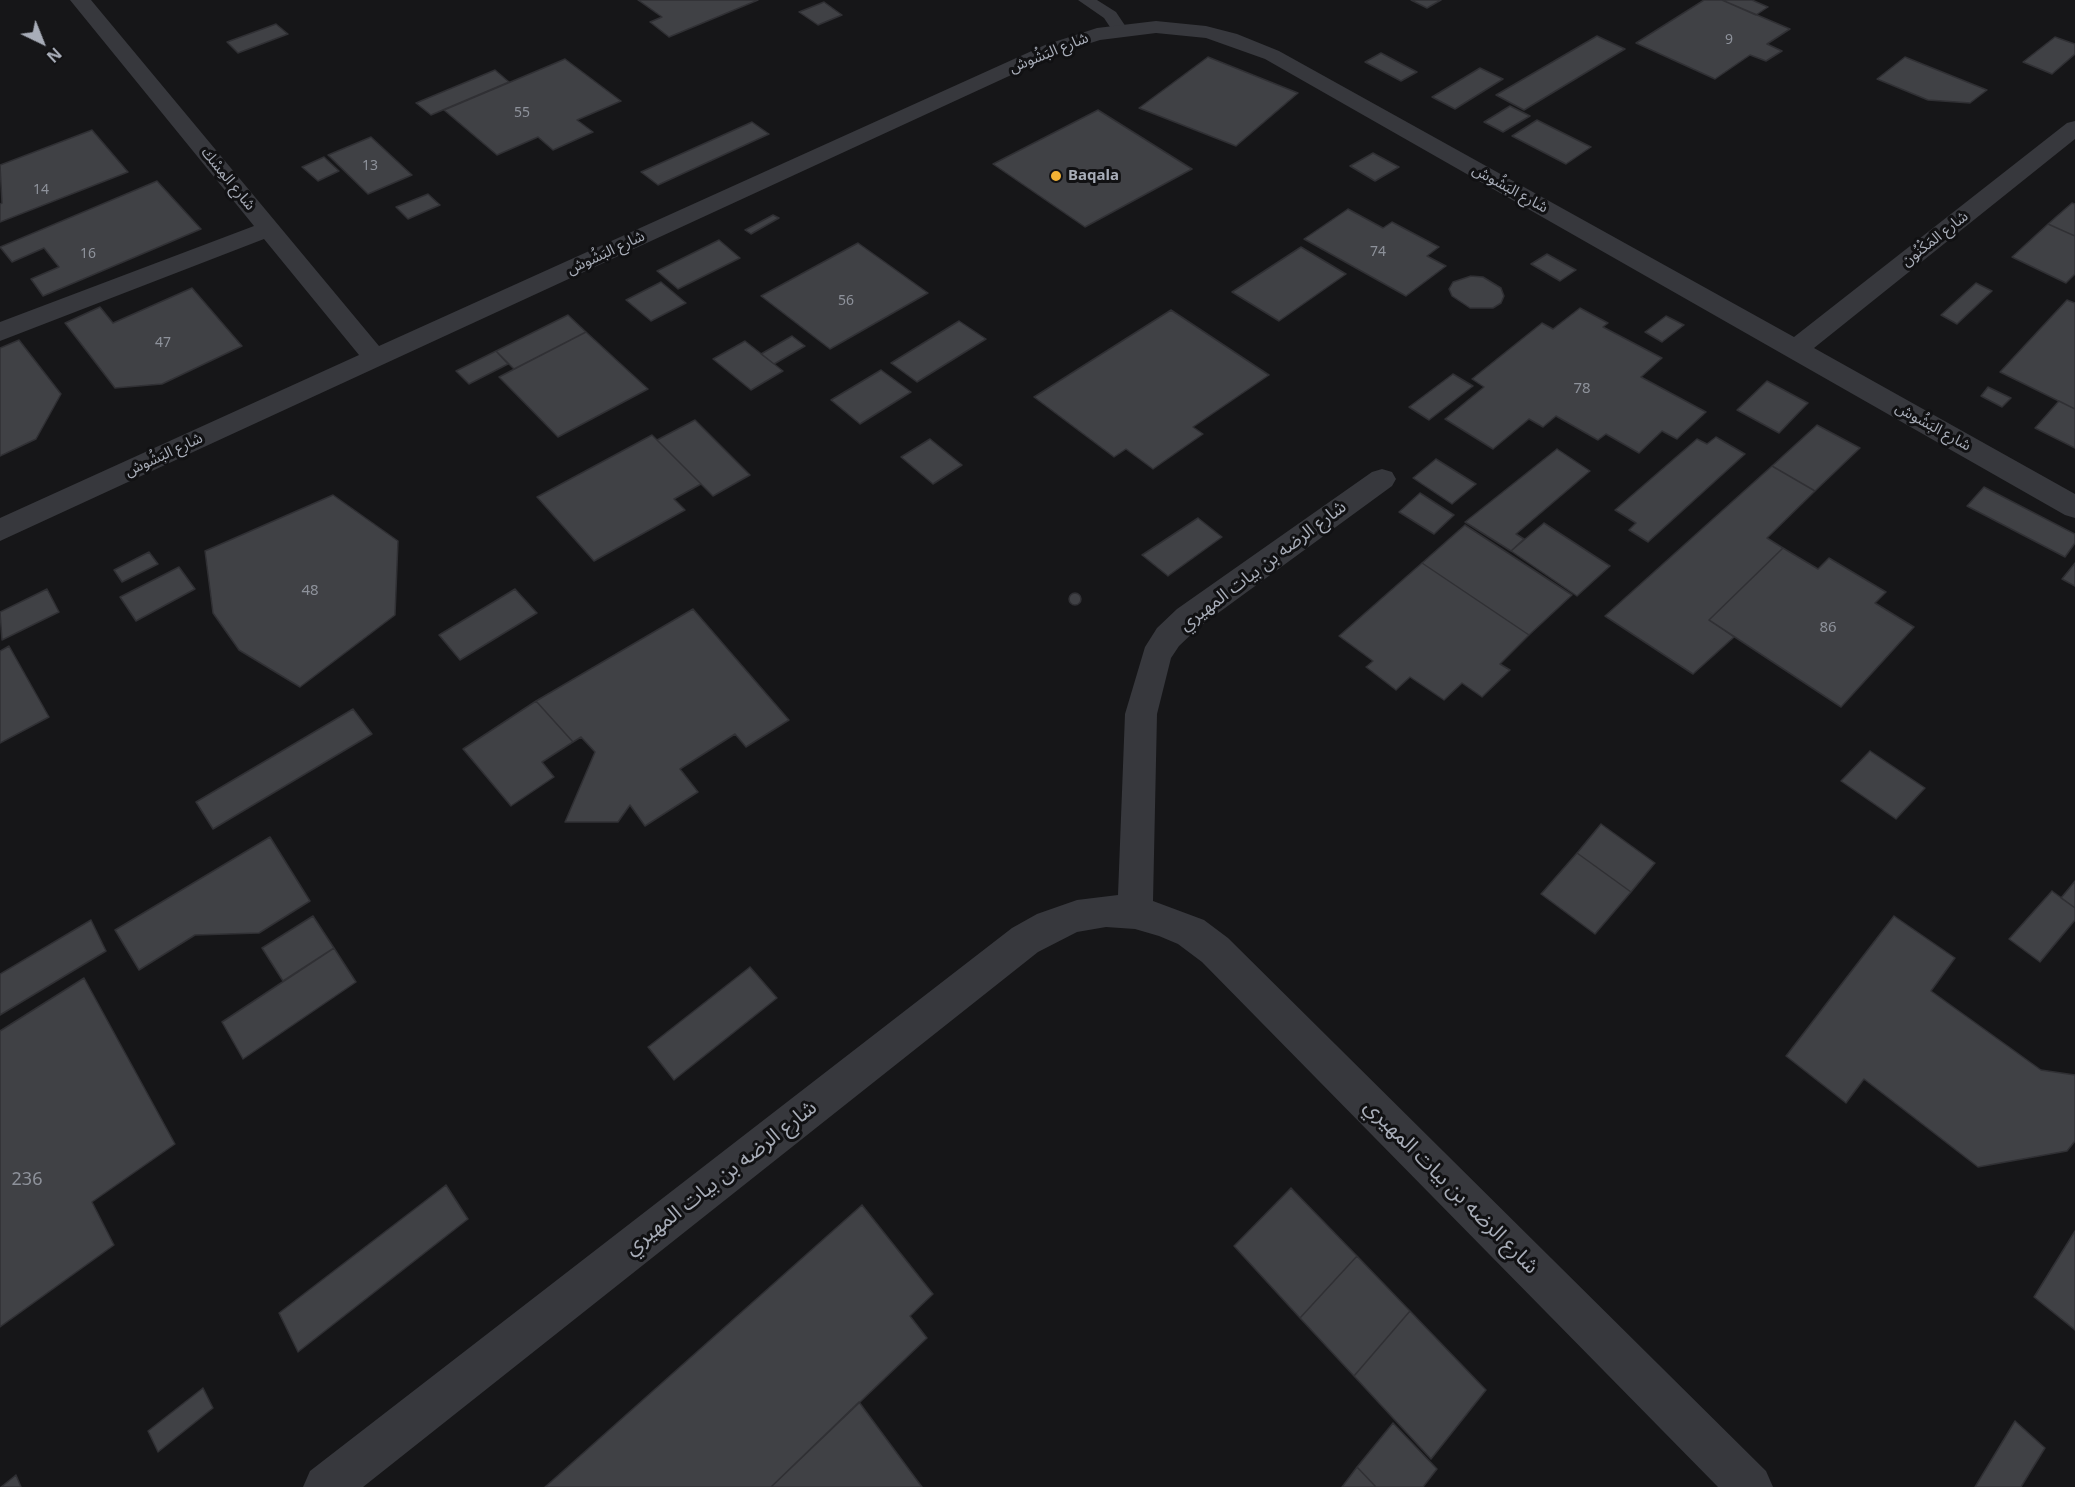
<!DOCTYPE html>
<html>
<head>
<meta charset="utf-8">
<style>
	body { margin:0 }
	#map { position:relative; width:2075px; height:1487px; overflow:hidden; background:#161618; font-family:"Noto Sans",sans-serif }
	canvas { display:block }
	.north { position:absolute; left:12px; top:12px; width:60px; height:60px; -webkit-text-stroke:4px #111113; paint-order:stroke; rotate:137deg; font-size:16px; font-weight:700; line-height:24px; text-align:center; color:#a8adb8 }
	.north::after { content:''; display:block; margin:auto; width:21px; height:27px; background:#a8adb8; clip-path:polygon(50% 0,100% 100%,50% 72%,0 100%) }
</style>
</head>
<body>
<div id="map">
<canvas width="2075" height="1487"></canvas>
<div class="north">N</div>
</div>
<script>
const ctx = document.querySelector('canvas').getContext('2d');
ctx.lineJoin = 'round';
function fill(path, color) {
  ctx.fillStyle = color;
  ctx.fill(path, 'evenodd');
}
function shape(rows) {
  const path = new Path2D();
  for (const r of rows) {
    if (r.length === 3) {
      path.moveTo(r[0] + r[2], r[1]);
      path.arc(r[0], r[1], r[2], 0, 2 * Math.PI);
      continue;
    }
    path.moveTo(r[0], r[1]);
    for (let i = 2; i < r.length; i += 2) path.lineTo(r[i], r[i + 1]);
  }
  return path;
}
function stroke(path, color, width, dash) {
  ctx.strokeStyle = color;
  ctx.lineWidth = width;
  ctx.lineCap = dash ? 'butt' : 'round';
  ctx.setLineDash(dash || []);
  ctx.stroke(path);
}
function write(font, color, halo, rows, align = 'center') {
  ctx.font = font + ' "Noto Sans","Noto Sans Arabic",sans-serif';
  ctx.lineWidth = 6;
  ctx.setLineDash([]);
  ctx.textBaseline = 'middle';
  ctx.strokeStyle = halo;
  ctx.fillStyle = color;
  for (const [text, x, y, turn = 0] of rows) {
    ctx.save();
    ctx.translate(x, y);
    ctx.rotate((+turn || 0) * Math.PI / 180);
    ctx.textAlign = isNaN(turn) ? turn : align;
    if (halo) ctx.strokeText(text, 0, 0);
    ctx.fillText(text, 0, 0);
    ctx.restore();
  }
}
const building = shape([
	[638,0,758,0,669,37,650,22,662,17,638,0],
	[1411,0,1441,0,1427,8,1411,0],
	[1704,0,1722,0,1790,29,1767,44,1782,51,1766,61,1750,55,1715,79,1636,43,1704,0],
	[1722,0,1752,0,1768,7,1756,15,1722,0],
	[824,2,842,15,818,25,799,12,824,2],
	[276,24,288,34,238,53,227,42,276,24],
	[1597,36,1625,49,1524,110,1496,95,1597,36],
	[2055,37,2075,44,2075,54,2052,74,2023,62,2055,37],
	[1381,53,1417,72,1401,81,1365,62,1381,53],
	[1208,57,1298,93,1236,146,1139,108,1208,57],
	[1905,57,1987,90,1970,103,1928,100,1877,79,1905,57],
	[565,59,621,101,577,120,593,132,553,150,538,137,497,155,444,110,565,59],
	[1480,68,1503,79,1455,109,1432,97,1480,68],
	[495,70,509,82,431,115,416,103,495,70],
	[1510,106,1530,116,1503,132,1484,122,1510,106],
	[1098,110,1192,169,1085,227,993,164,1098,110],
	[1537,120,1591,147,1566,164,1512,136,1537,120],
	[752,122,769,134,658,185,641,172,752,122],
	[92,130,128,172,0,222,0,204,2,203,0,165,92,130],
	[371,137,412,175,368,194,328,155,371,137],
	[1373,153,1399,167,1375,181,1350,166,1373,153],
	[324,157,339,171,318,181,302,167,324,157],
	[157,181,201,229,43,296,31,279,59,267,44,248,12,262,0,247,157,181],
	[428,194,440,205,408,219,396,207,428,194],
	[2072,203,2075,204,2075,236,2048,224,2072,203],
	[1348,209,1383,228,1392,222,1439,247,1427,256,1446,266,1406,296,1304,239,1348,209],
	[773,215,779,218,751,234,745,230,773,215],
	[2048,224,2075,236,2075,274,2066,283,2012,257,2048,224],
	[719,240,740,258,678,289,657,271,719,240],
	[858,243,928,293,830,349,761,296,858,243],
	[1301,247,1346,274,1279,321,1232,292,1301,247],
	[1547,254,1576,270,1560,281,1531,264,1547,254],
	[1471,276,1483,277,1501,288,1504,296,1501,303,1493,308,1470,308,1452,296,1449,289,1453,282,1471,276],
	[661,282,686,303,651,321,626,300,661,282],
	[1976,283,1992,291,1957,324,1941,315,1976,283],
	[192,288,242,346,162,384,115,388,65,323,100,307,113,323,192,288],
	[2067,300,2075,303,2075,409,2000,372,2067,300],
	[1580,308,1608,323,1603,327,1662,358,1641,377,1706,412,1677,439,1662,431,1639,453,1606,434,1598,440,1556,416,1543,427,1529,419,1493,449,1445,419,1484,387,1472,379,1542,323,1553,329,1580,308],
	[1171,310,1269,375,1193,427,1203,434,1153,469,1126,449,1114,457,1034,397,1171,310],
	[568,315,586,332,514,369,496,351,568,315],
	[1666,316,1684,325,1662,342,1645,332,1666,316],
	[959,321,986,339,917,382,891,363,959,321],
	[586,332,648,389,558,437,499,377,586,332],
	[792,336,805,346,774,364,761,354,792,336],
	[19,340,61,394,36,439,0,456,0,348,19,340],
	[745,341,783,371,751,390,713,359,745,341],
	[496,351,508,364,469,384,456,371,496,351],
	[881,370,911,392,860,424,831,400,881,370],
	[1453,374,1473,386,1429,420,1409,407,1453,374],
	[1767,381,1808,403,1779,433,1737,410,1767,381],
	[1988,387,2011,398,2002,407,1981,396,1988,387],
	[2059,401,2075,409,2075,448,2035,428,2059,401],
	[695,420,750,475,713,496,657,440,695,420],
	[1817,425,1860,448,1815,491,1772,466,1817,425],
	[652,435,701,484,674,499,685,510,594,561,537,497,652,435],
	[1716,437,1745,454,1648,542,1629,530,1636,523,1615,510,1697,439,1707,444,1716,437],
	[930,439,962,465,933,484,901,457,930,439],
	[1557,449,1590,471,1516,534,1524,539,1511,551,1465,522,1557,449],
	[1436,459,1476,484,1452,504,1413,478,1436,459],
	[1772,466,1815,491,1767,538,1783,548,1709,620,1734,637,1693,674,1605,616,1772,466],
	[1984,487,2075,534,2075,543,2065,557,1967,506,1984,487],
	[1420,493,1454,515,1434,534,1399,512,1420,493],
	[333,495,398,541,395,615,300,687,239,650,213,613,205,551,333,495],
	[1198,518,1222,537,1168,576,1142,555,1198,518],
	[1544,523,1610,566,1577,596,1511,551,1544,523],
	[1465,525,1572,595,1529,635,1422,563,1465,525],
	[1783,548,1818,569,1829,558,1886,592,1875,603,1914,627,1841,707,1709,620,1783,548],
	[149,552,158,564,122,582,114,570,149,552],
	[1422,563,1529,635,1500,664,1510,670,1482,697,1462,683,1444,700,1410,677,1396,690,1366,667,1373,661,1339,636,1422,563],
	[2075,563,2075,586,2062,579,2075,563],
	[179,567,195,589,136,621,120,597,179,567],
	[47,589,59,612,2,640,0,612,47,589],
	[515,589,537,613,460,660,439,635,515,589],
	[1075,599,6],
	[693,609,789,720,746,747,735,734,680,769,698,792,645,826,630,805,618,822,565,822,595,752,581,737,573,742,536,701,693,609],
	[9,646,49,717,0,743,0,651,9,646],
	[536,701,573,742,542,762,554,777,511,806,463,749,536,701],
	[353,709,372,734,213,829,196,802,353,709],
	[1870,751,1925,788,1896,819,1841,781,1870,751],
	[1601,824,1655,863,1631,892,1577,853,1601,824],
	[270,837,310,901,259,933,195,935,139,970,115,930,270,837],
	[1577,853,1631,892,1595,934,1541,894,1577,853],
	[2075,881,2075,908,2061,898,2075,881],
	[2052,891,2075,908,2075,920,2040,962,2009,939,2052,891],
	[313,916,334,948,283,981,262,948,313,916],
	[1894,916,1955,958,1931,991,2041,1070,2075,1075,2075,1141,2067,1151,1978,1167,1864,1079,1846,1103,1786,1056,1894,916],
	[91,920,106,951,0,1015,0,974,91,920],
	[334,948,356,982,243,1059,222,1022,334,948],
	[750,967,777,998,674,1080,648,1047,750,967],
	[84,978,175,1144,92,1202,114,1245,0,1327,0,1031,84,978],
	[446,1185,468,1219,298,1352,279,1313,446,1185],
	[1291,1188,1357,1256,1300,1318,1234,1246,1291,1188],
	[862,1205,933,1294,910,1316,927,1338,771,1487,545,1487,862,1205],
	[2075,1231,2075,1330,2034,1297,2075,1231],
	[1357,1256,1410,1311,1354,1376,1300,1318,1357,1256],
	[1410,1311,1486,1390,1431,1459,1354,1376,1410,1311],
	[203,1388,213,1408,158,1452,148,1431,203,1388],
	[859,1402,922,1487,771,1487,859,1402],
	[2015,1421,2045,1448,2021,1487,1975,1487,2015,1421],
	[1393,1423,1437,1469,1423,1487,1376,1487,1357,1467,1393,1423],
	[1357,1467,1376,1487,1342,1487,1357,1467],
	[16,1475,21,1487,1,1487,16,1475]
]);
const service = shape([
	[1078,0,1097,0,1116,12,1128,30,1126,33,1114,33,1104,18,1078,0]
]);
const minor = shape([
	[70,0,91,0,379,346,1045,45,1097,28,1156,21,1206,26,1237,34,1279,51,1794,337,2067,123,2075,121,2075,139,1814,348,2075,494,2075,518,2065,515,1265,59,1206,38,1156,33,1100,40,1059,53,0,541,0,518,359,355,264,239,0,341,0,322,254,226,70,0],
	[1382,469,1392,472,1396,479,1392,486,1199,627,1179,646,1171,658,1157,714,1153,901,1204,920,1228,938,1766,1471,1773,1487,1718,1487,1202,962,1178,944,1159,936,1135,929,1106,927,1077,932,1038,952,363,1487,303,1487,310,1471,1012,928,1037,914,1077,900,1118,895,1125,714,1145,647,1157,628,1177,609,1372,472,1382,469]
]);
const markers = [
	[1056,176,6,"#f2b134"]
];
const farNumbernames = [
	["9",1729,40],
	["55",522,113],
	["13",370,166],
	["14",41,190],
	["74",1378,252],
	["16",88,254],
	["56",846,301],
	["47",163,343]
];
const farStreetnames = [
	["شارع البَشُوش",1049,53,-22],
	["شارع المِسْك",228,179,51],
	["شارع البَشُوش",1510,189,29],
	["شارع المَكْنُون",1935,239,-38],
	["شارع البَشُوش",606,253,-25],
	["شارع البَشُوش",1933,427,29],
	["شارع البَشُوش",164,455,-25]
];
const farPoinames = [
	["Baqala",1068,176]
];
const numberNames = [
	["78",1582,389],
	["48",310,591],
	["86",1828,628]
];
const streetNames = [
	["شارع الرضه بن بيات المهيري",1263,566,-37]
];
const nearNumbernames = [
	["236",27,1180]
];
const nearStreetnames = [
	["شارع الرضه بن بيات المهيري",721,1178,-38],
	["شارع الرضه بن بيات المهيري",1451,1187,45]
];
fill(building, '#404145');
stroke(building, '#303034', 1.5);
fill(service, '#37383d');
fill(minor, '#37383d');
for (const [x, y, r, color] of markers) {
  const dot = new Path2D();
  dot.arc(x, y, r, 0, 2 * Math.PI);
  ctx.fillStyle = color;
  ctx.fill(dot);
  stroke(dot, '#111113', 2);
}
write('14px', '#8e929b', null, farNumbernames);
write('15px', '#a8adb8', '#111113', farStreetnames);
write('bold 15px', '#a8adb8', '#111113', farPoinames, 'left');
write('15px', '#8e929b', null, numberNames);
write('18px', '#a8adb8', '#111113', streetNames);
write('18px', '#8e929b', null, nearNumbernames);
write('21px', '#a8adb8', '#111113', nearStreetnames);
</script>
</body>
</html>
